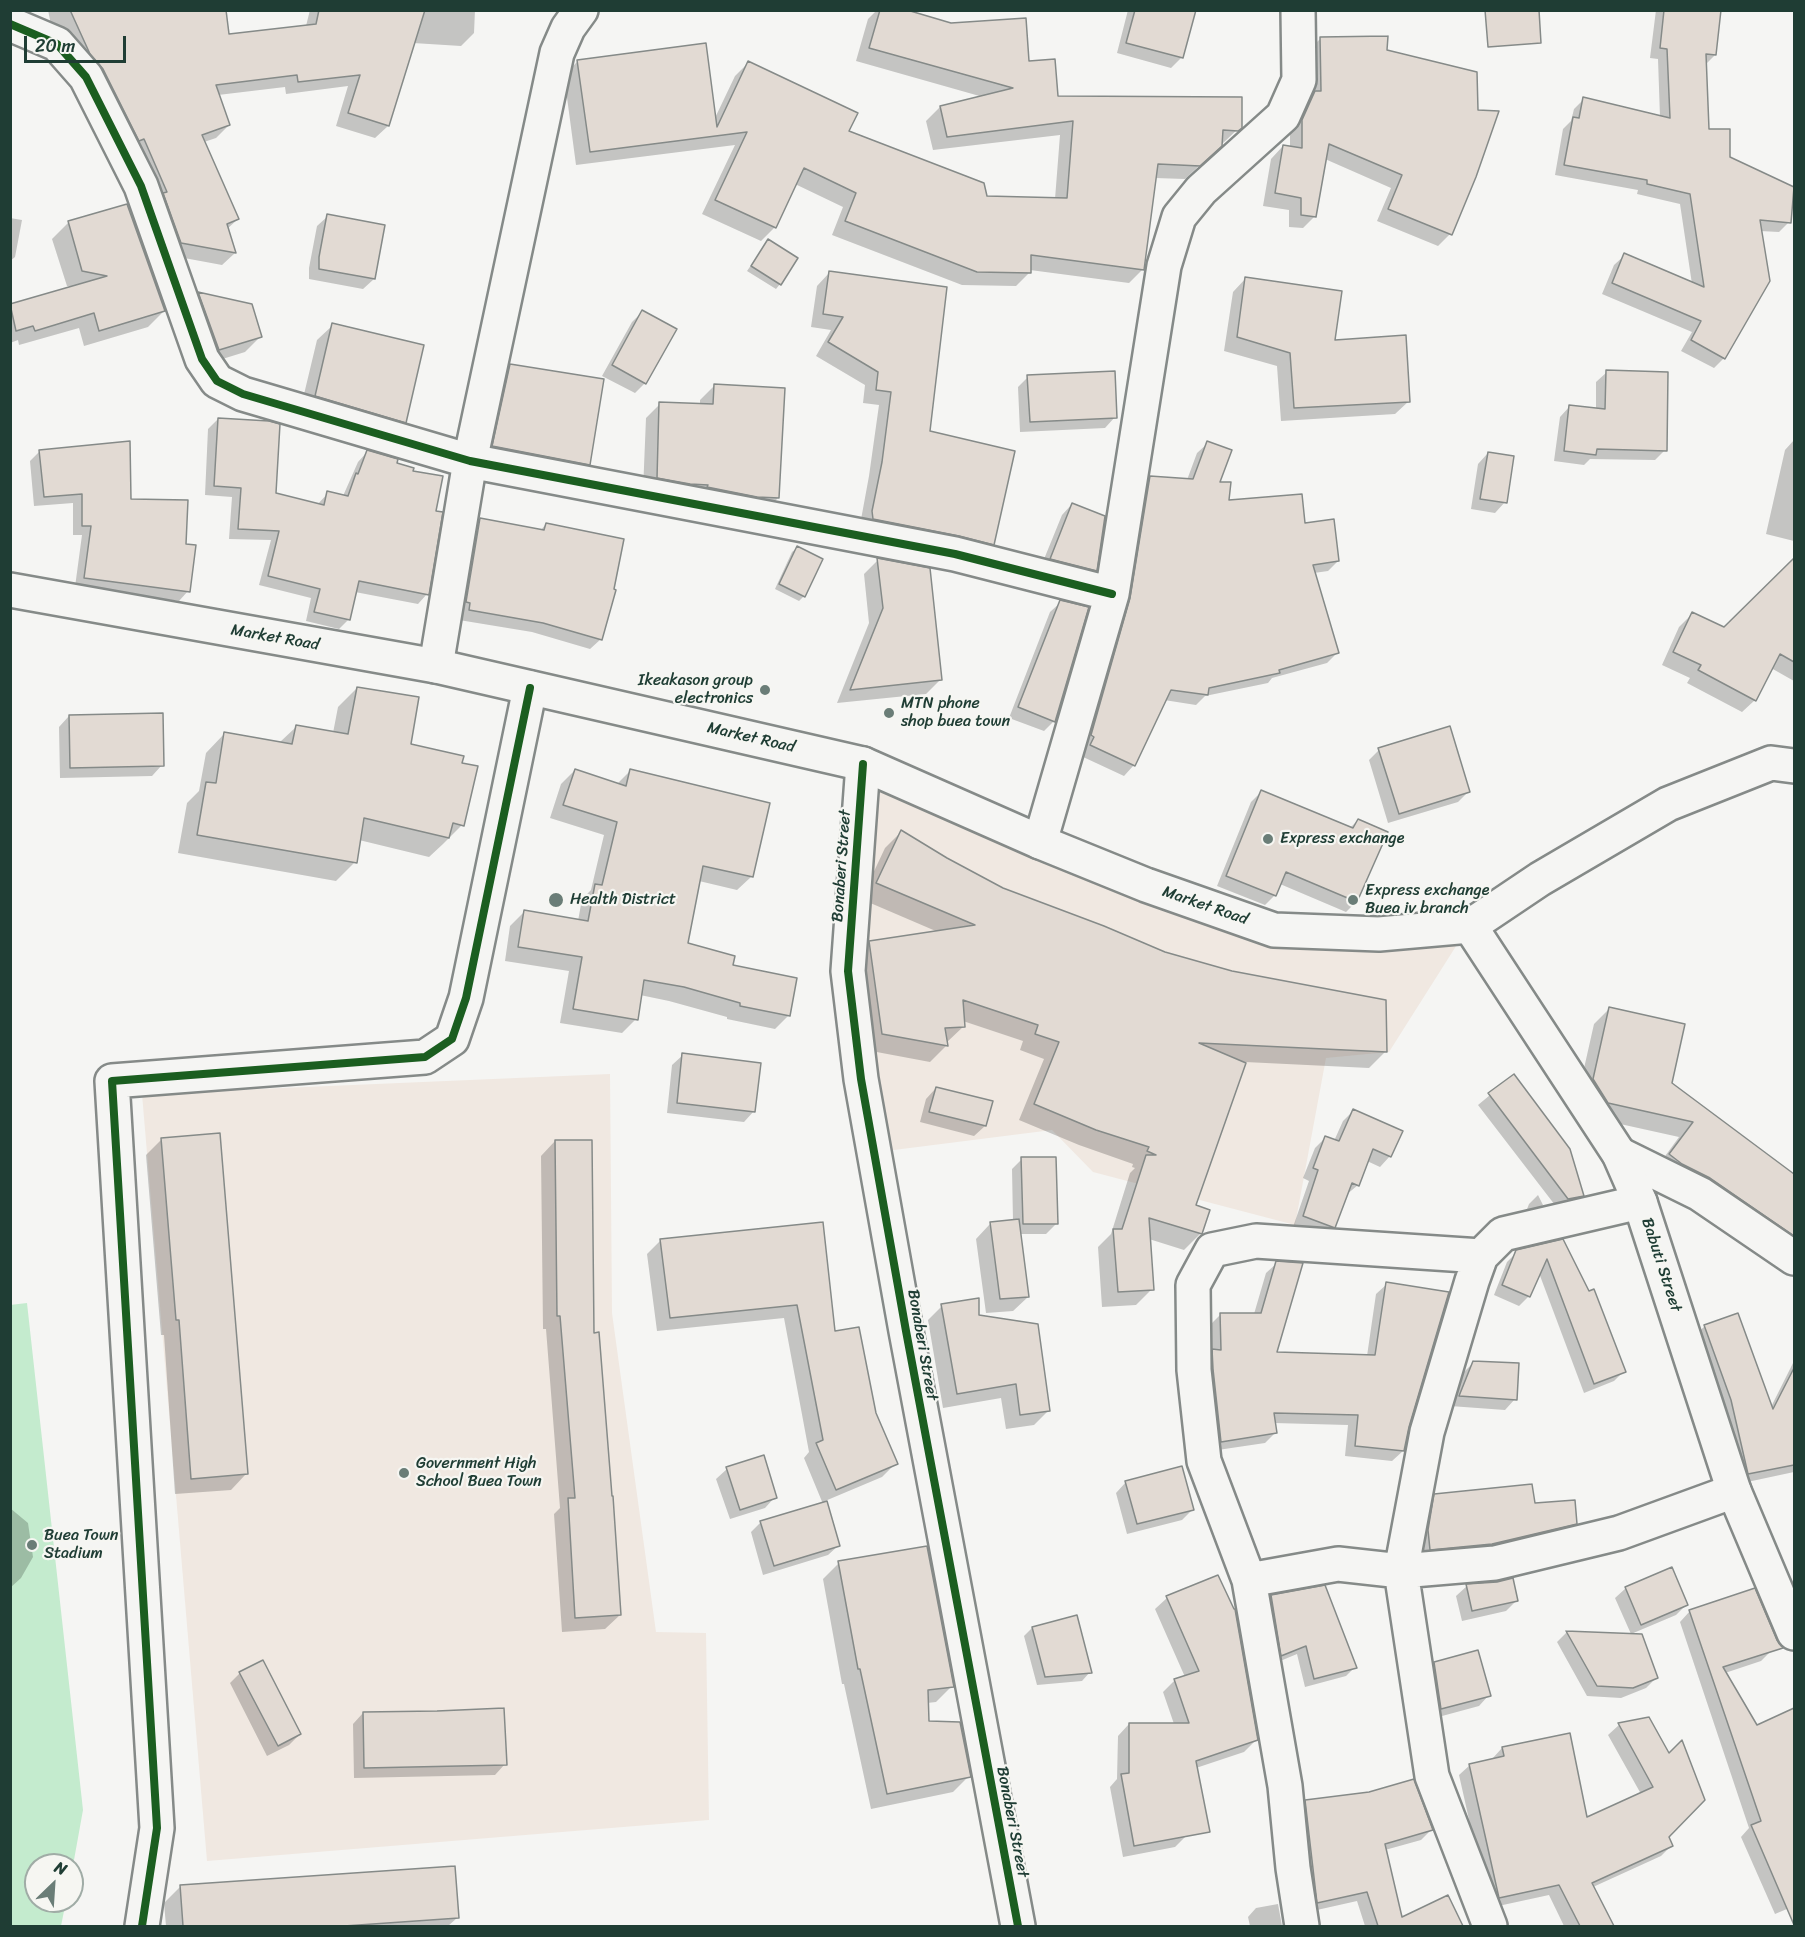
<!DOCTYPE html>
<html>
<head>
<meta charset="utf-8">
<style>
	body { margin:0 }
	#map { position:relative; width:1805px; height:1937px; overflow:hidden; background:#f5f5f3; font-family:Sriracha,sans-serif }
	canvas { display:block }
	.frame { position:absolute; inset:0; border:12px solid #1f3d34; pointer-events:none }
	.north { position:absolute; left:24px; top:1853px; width:60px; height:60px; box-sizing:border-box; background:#f6f6f2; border:2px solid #a0aca6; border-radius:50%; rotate:25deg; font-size:16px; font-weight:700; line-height:24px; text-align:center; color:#1f3d34 }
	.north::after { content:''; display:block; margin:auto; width:21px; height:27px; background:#6a7d77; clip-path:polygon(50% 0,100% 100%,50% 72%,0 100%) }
	.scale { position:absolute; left:24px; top:36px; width:102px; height:27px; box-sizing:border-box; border:3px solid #1f3d34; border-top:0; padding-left:8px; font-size:18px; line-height:21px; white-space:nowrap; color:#1f3d34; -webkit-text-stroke:4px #f6f6f2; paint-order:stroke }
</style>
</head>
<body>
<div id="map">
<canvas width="1805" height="1937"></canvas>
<div class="frame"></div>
<div class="north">N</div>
<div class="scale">20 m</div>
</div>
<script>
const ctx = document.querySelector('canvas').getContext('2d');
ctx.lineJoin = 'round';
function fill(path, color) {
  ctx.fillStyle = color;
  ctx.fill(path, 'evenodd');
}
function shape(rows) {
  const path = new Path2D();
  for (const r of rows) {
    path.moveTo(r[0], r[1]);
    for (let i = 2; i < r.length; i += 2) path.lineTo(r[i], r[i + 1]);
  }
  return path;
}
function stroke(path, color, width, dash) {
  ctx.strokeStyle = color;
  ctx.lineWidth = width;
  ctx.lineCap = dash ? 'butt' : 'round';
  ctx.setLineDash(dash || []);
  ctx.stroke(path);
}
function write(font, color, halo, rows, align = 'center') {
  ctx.font = font + ' Sriracha,sans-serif';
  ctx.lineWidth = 4.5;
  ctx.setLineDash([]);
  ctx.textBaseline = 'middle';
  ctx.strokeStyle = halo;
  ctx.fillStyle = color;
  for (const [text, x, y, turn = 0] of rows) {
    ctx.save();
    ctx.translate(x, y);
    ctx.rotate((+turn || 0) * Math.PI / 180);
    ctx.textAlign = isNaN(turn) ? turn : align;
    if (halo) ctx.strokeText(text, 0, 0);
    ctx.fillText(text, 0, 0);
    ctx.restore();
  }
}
const built = shape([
	[868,779,1196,919,1458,943,1389,1052,1326,1058,1295,1225,1093,1172,1052,1130,886,1151,854,959],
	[610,1074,612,1313,656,1632,706,1633,709,1820,207,1861,142,1094]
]);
const green = shape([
	[27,1303,83,1810,72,1871,72,1865,36,1865,36,1901,66,1901,61,1926,11,1926,10,1305]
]);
const shadow = shape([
	[48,10,142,10,198,39,306,26,310,10,475,10,474,33,461,46,413,43,388,126,375,138,336,126,348,86,286,94,285,87,218,95,229,125,216,138,204,142,238,219,227,229,235,253,222,265,168,255,53,35],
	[877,10,902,10,1028,62,1057,97,1240,127,1185,179,1155,178,1143,269,1129,283,1030,270,1030,272,1016,286,962,285,832,235,843,207,795,184,774,228,761,241,702,214,735,145,576,165,564,75,578,61,714,120,735,76,749,62,847,132,986,198,1055,199,1060,135,933,150,926,121,940,107,983,97,856,61,868,19],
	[1128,10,1194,10,1182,57,1171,68,1117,53],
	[1656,10,1719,10,1715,55,1705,65,1707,131,1728,158,1789,222,1779,232,1760,231,1724,358,1714,368,1681,351,1692,332,1602,294,1614,265,1625,255,1692,284,1680,204,1637,194,1638,190,1555,175,1563,129,1571,121,1574,109,1584,99,1660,117,1658,59,1650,58],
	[1321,38,1385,51,1476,111,1450,234,1438,246,1377,221,1391,188,1325,159,1315,216,1303,228,1289,227,1289,210,1263,206,1271,159,1283,146,1290,147,1290,133,1303,105,1309,98,1308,51],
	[126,206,164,311,148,327,84,346,79,328,19,345,18,340,10,343,10,306,73,287,67,286,52,239,68,223],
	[328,216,374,279,363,289,309,279,309,268,317,226],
	[10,218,22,220,15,257,10,261],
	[768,241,780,284,776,289,747,271],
	[830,272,928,432,993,544,979,557,860,525,869,476,879,405,863,403,865,385,816,356,831,330,811,327,817,286],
	[1246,278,1333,341,1409,401,1395,414,1281,421,1277,366,1224,351,1233,292],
	[199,293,261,336,245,352,203,365,183,309],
	[642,312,645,383,635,393,602,376,632,322],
	[333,325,405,422,389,438,300,411,317,340],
	[510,365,589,464,573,480,477,462,495,381],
	[1607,372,1665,450,1655,460,1590,459,1584,465,1554,461,1560,417,1570,406,1596,409,1596,382],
	[1028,377,1115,417,1105,428,1020,432,1018,387],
	[714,386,778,498,764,512,643,491,646,418,660,404,700,405,700,400],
	[218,419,274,494,317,505,328,493,343,496,358,462,367,452,395,464,434,512,427,594,418,604,355,592,349,619,339,629,306,621,311,598,259,585,271,540,229,539,232,497,205,495,208,429],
	[1794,440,1794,541,1766,534,1785,450],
	[1208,443,1218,483,1228,502,1304,525,1338,561,1328,571,1314,573,1337,653,1327,663,1272,678,1268,683,1205,696,1196,705,1164,700,1134,765,1124,776,1081,756,1085,747,1081,745,1140,488,1150,477,1187,480,1197,453],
	[39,452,129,501,184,545,188,591,179,601,75,587,82,535,73,535,73,503,34,506,30,461],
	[1488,453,1505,502,1495,513,1471,509,1478,464],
	[1072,504,1095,570,1085,580,1040,569,1062,515],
	[480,520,540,531,546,524,601,639,590,649,532,632,459,620,470,530],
	[797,548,804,596,799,601,775,589,792,552],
	[878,560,940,680,926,694,837,703,869,623,864,574],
	[1794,560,1794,681,1771,668,1755,700,1742,712,1687,683,1690,678,1662,665,1679,627,1692,614,1724,629],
	[1061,602,1054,721,1044,731,1009,718,1050,612],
	[357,688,409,745,461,764,462,825,443,844,429,857,359,840,355,862,336,881,178,853,187,803,199,791,206,753,225,733,279,743,296,727,333,733,338,707],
	[69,716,162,765,152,776,60,778,59,727],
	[1379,750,1469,791,1458,802,1388,823,1369,760],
	[575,770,617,784,630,771,751,877,737,890,699,881,686,944,731,966,789,1015,775,1029,727,1019,727,1017,669,1001,640,995,636,1019,622,1033,560,1023,569,971,505,961,510,926,524,912,578,921,582,899,591,890,604,835,550,818,561,784],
	[1261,792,1350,828,1358,820,1356,902,1346,912,1280,884,1275,895,1265,905,1217,886,1251,802],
	[901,832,946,860,1003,889,1385,1052,1369,1068,1245,1062,1194,1206,1208,1211,1200,1234,1184,1250,1149,1239,1152,1289,1136,1305,1102,1307,1098,1247,1111,1234,1130,1173,1135,1168,1132,1167,1133,1164,1079,1145,1019,1120,1044,1059,1020,1050,1023,1041,963,1021,964,1026,946,1043,946,1046,930,1062,866,1050,854,959,870,942,938,932,861,899,885,848],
	[1609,1009,1670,1083,1794,1175,1794,1264,1655,1170,1679,1137,1593,1118,1578,1095,1594,1024],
	[683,1055,754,1111,744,1122,667,1113,672,1065],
	[1513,1076,1582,1195,1572,1206,1558,1209,1478,1105],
	[936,1088,985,1126,974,1136,920,1122,926,1099],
	[1353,1111,1390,1156,1380,1167,1367,1161,1358,1185,1346,1195,1334,1227,1324,1237,1293,1227,1309,1181,1303,1178,1315,1148,1326,1137,1334,1141,1343,1121],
	[162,1139,246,1474,231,1490,175,1494,164,1335,161,1335,146,1155],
	[555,1141,593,1334,620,1615,605,1629,562,1632,554,1514,560,1508,546,1329,543,1329,541,1156],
	[1022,1159,1057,1223,1046,1234,1020,1234,1028,1297,1013,1311,986,1313,976,1239,990,1224,1013,1221,1012,1169],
	[1538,1195,1543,1205,1533,1215,1524,1217,1529,1204],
	[822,1223,834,1333,874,1413,896,1463,882,1477,825,1501,839,1545,828,1555,763,1575,751,1532,761,1522,823,1504,804,1458,809,1452,784,1318,657,1331,647,1254,661,1240],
	[1562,1241,1624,1371,1614,1381,1584,1393,1539,1273,1529,1296,1519,1306,1494,1295,1507,1262,1517,1252],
	[1277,1263,1275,1353,1367,1356,1376,1294,1387,1284,1408,1426,1403,1451,1392,1461,1345,1456,1348,1425,1274,1423,1275,1433,1265,1443,1211,1451,1203,1360,1211,1353,1210,1325,1220,1315,1254,1314,1266,1273],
	[942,1306,977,1316,1048,1411,1034,1425,1006,1429,1001,1398,943,1408,928,1320],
	[1705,1326,1771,1407,1794,1361,1794,1472,1738,1484,1694,1336],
	[1473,1363,1515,1399,1505,1410,1450,1406,1463,1373],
	[727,1469,775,1497,765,1508,730,1519,716,1479],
	[1126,1482,1192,1510,1182,1520,1127,1534,1116,1493],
	[1435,1496,1533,1504,1575,1523,1561,1538,1416,1563,1421,1510],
	[10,1508,28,1523,33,1557,21,1578,10,1588],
	[839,1563,952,1686,936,1702,927,1703,928,1723,969,1776,953,1792,871,1809,844,1684,842,1684,823,1579],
	[1467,1586,1516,1601,1506,1611,1462,1621,1456,1596],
	[1626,1588,1686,1605,1676,1615,1631,1634,1615,1598],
	[1271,1597,1355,1667,1346,1676,1305,1687,1297,1654,1273,1664,1262,1606],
	[1167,1598,1256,1740,1244,1752,1196,1768,1187,1835,1175,1847,1123,1857,1110,1787,1117,1779,1118,1736,1129,1724,1174,1724,1163,1692,1175,1680,1185,1677,1155,1609],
	[1690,1611,1771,1651,1761,1661,1725,1673,1757,1727,1794,1710,1794,1906,1775,1914,1741,1837,1749,1828,1680,1622],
	[1032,1628,1090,1672,1082,1681,1037,1685,1024,1636],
	[1567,1632,1641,1636,1657,1677,1646,1688,1621,1698,1587,1696,1557,1642],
	[1435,1664,1489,1695,1479,1706,1431,1719,1424,1674],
	[240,1673,300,1734,289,1745,267,1756,230,1683],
	[363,1713,505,1764,495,1775,354,1778,353,1724],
	[1648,1719,1667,1836,1671,1846,1661,1856,1593,1887,1612,1926,1564,1926,1549,1895,1489,1908,1459,1775,1470,1765,1492,1759,1502,1748,1586,1819,1641,1794,1608,1735,1619,1725],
	[1306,1801,1431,1830,1421,1840,1385,1850,1401,1919,1460,1924,1461,1926,1365,1926,1357,1901,1308,1912,1296,1811],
	[180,1887,457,1918,448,1926,166,1926,164,1903],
	[1278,1904,1282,1926,1250,1926,1248,1917,1256,1908]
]);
const building = shape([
	[70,10,226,10,229,34,316,24,319,10,425,10,389,126,348,113,360,75,298,82,297,75,216,85,230,125,202,135,239,219,227,224,236,253,181,243,163,193,167,192,144,139,139,141,103,69,90,54,70,10],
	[880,10,907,10,951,23,1026,18,1029,61,1055,59,1058,96,1242,97,1242,128,1238,131,1223,130,1222,146,1200,166,1158,164,1144,270,1031,255,1031,273,977,272,845,221,856,193,804,168,776,228,715,200,747,132,590,152,577,60,706,43,717,127,748,61,858,113,849,131,984,183,987,196,1067,198,1073,121,947,137,940,106,1013,88,869,48,880,10],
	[1135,10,1196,10,1183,58,1126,43,1135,10],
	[1485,10,1539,10,1541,43,1488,47,1485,10],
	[1664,10,1721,10,1716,55,1706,54,1709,129,1730,129,1730,157,1794,187,1791,223,1760,220,1770,281,1725,359,1691,340,1701,321,1612,283,1624,253,1704,287,1690,194,1647,184,1647,180,1564,165,1573,117,1579,118,1583,97,1670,118,1667,49,1660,48,1664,10],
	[1388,36,1387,50,1477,72,1478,110,1499,111,1476,177,1452,235,1388,209,1402,175,1329,144,1316,217,1301,215,1301,198,1275,193,1283,145,1302,148,1302,120,1315,91,1321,91,1320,37,1388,36],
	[127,204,165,311,99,331,94,313,35,331,33,326,16,331,10,304,107,276,82,271,68,221,127,204],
	[327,214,385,225,375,279,319,269,319,257,327,214],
	[768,239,798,258,781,285,751,266,768,239],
	[829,271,947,287,930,431,1015,451,994,545,959,536,873,519,872,511,882,462,891,392,876,390,878,372,828,342,843,317,823,314,829,271],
	[1245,277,1342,291,1335,340,1406,335,1410,402,1294,408,1290,353,1237,337,1245,277],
	[198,292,252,304,262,337,219,350,198,292],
	[642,310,677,329,646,384,612,365,642,310],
	[332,323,424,345,406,423,315,396,332,323],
	[510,364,604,379,590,465,492,446,510,364],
	[1606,370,1668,372,1667,451,1597,449,1596,455,1564,451,1569,405,1605,409,1606,370],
	[1115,371,1117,418,1030,422,1027,375,1115,371],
	[714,384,785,388,779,498,757,497,707,487,708,485,690,484,657,478,659,402,713,404,714,384],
	[218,418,269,421,280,424,276,493,324,505,327,491,348,496,356,473,358,474,367,450,398,459,397,463,414,468,413,471,443,476,436,511,443,512,429,595,359,581,350,620,314,612,320,589,268,576,279,531,238,529,241,488,214,486,218,418],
	[130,441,131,499,188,500,186,544,196,545,190,592,84,578,91,526,82,526,82,494,44,497,39,450,130,441],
	[1207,441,1232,450,1220,482,1231,482,1229,500,1302,494,1305,523,1334,519,1339,561,1313,565,1339,653,1279,670,1280,673,1209,688,1208,695,1171,690,1135,766,1090,745,1094,737,1091,735,1130,598,1150,476,1193,479,1207,441],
	[1488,452,1514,456,1507,503,1480,499,1488,452],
	[1072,503,1105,516,1097,571,1050,559,1072,503],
	[480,518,544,530,546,523,624,539,614,589,616,590,602,640,543,623,469,610,470,603,466,602,480,518],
	[797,546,823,559,805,597,779,584,797,546],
	[877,558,930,568,942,680,850,690,883,608,877,558],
	[1794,558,1794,662,1780,654,1756,701,1698,670,1701,665,1673,652,1692,612,1724,627,1794,558],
	[1060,600,1089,607,1055,722,1018,707,1060,600],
	[357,687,419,697,411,744,464,756,462,763,478,766,464,826,453,823,449,838,364,818,357,863,197,835,206,782,216,783,224,732,292,744,296,725,348,734,357,687],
	[163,713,164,766,70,768,69,715,163,713],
	[1450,726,1470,792,1399,814,1378,748,1450,726],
	[575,769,626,786,630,769,770,803,753,877,703,866,688,943,735,956,733,965,797,978,790,1016,740,1006,740,1003,684,987,644,980,638,1020,573,1009,582,957,518,947,524,910,588,921,595,884,602,885,617,822,563,805,575,769],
	[1261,790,1353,828,1358,819,1388,832,1357,902,1286,872,1276,896,1226,876,1261,790],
	[901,830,947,858,1003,888,1104,926,1165,952,1232,971,1386,1000,1387,1052,1199,1043,1246,1063,1196,1205,1210,1210,1202,1234,1149,1218,1154,1290,1118,1292,1113,1229,1122,1229,1146,1155,1156,1155,1147,1151,1149,1147,1096,1130,1034,1104,1059,1042,1035,1034,1038,1025,963,1000,965,1027,945,1028,948,1046,882,1034,869,941,975,925,876,883,901,830],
	[1609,1007,1685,1024,1672,1083,1794,1174,1794,1236,1710,1178,1682,1164,1669,1154,1693,1122,1608,1103,1593,1079,1609,1007],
	[682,1053,761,1063,755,1112,677,1103,682,1053],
	[1514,1074,1570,1149,1584,1196,1568,1199,1488,1093,1514,1074],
	[936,1087,993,1101,986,1126,929,1112,936,1087],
	[1353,1109,1403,1131,1391,1157,1373,1149,1359,1186,1352,1183,1335,1228,1303,1216,1318,1170,1313,1168,1325,1136,1339,1141,1353,1109],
	[220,1133,248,1474,191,1479,179,1320,176,1320,161,1138,220,1133],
	[555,1140,592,1140,594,1333,599,1332,612,1496,613,1496,621,1615,575,1618,568,1498,575,1498,560,1316,557,1316,555,1140],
	[1021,1157,1056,1157,1058,1224,1023,1224,1021,1157],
	[1019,1219,1029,1297,1000,1299,990,1222,1019,1219],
	[823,1222,835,1331,859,1327,876,1413,898,1464,836,1490,816,1443,823,1440,797,1305,670,1318,660,1239,823,1222],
	[1563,1239,1589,1291,1594,1289,1626,1372,1594,1384,1547,1259,1530,1297,1502,1285,1516,1250,1563,1239],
	[1276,1261,1303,1263,1277,1352,1375,1355,1386,1282,1449,1292,1409,1427,1404,1451,1355,1446,1358,1415,1274,1413,1277,1433,1221,1442,1213,1369,1212,1349,1221,1350,1220,1313,1261,1313,1276,1261],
	[979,1298,979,1315,1038,1324,1050,1411,1020,1415,1016,1384,957,1394,941,1304,979,1298],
	[1738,1313,1773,1409,1794,1368,1794,1465,1748,1474,1731,1400,1704,1325,1738,1313],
	[1473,1361,1519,1363,1517,1400,1459,1396,1473,1361],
	[764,1455,777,1498,740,1510,726,1467,764,1455],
	[1182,1466,1194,1510,1137,1524,1125,1481,1182,1466],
	[1532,1484,1535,1503,1575,1500,1577,1524,1492,1544,1430,1550,1428,1530,1434,1494,1532,1484],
	[827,1501,840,1546,774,1566,760,1521,827,1501],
	[927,1546,954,1687,928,1690,929,1721,960,1722,971,1777,887,1794,860,1669,858,1669,838,1561,927,1546],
	[1672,1567,1688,1605,1641,1625,1625,1587,1672,1567],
	[1218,1575,1234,1609,1235,1609,1258,1740,1196,1761,1210,1832,1134,1846,1121,1774,1129,1773,1129,1723,1189,1723,1174,1679,1199,1671,1166,1596,1218,1575],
	[1513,1578,1518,1601,1472,1611,1466,1584,1497,1582,1513,1578],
	[1325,1585,1357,1668,1314,1679,1306,1646,1281,1656,1271,1595,1325,1585],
	[1755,1588,1777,1640,1783,1648,1723,1667,1757,1725,1794,1708,1794,1925,1751,1825,1761,1821,1689,1610,1755,1588],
	[1077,1615,1092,1673,1045,1677,1032,1627,1077,1615],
	[1566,1631,1642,1634,1658,1678,1633,1688,1597,1686,1566,1631],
	[1478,1650,1491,1696,1441,1709,1434,1662,1478,1650],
	[263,1660,301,1734,278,1746,239,1672,263,1660],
	[504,1708,507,1765,364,1768,363,1712,437,1711,504,1708],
	[1649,1717,1669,1753,1682,1740,1705,1800,1669,1837,1673,1846,1592,1883,1614,1926,1580,1926,1559,1885,1499,1898,1469,1764,1504,1756,1502,1747,1570,1733,1587,1817,1653,1787,1618,1723,1649,1717],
	[1414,1779,1433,1830,1385,1844,1402,1917,1448,1895,1463,1926,1378,1926,1367,1892,1317,1903,1305,1800,1369,1792,1414,1779],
	[455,1866,459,1918,344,1926,183,1926,180,1885,455,1866]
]);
const minor = shape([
	[10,24,57,44,86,77,141,186,202,359,217,381,243,394,470,461,955,554,1112,594],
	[436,666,470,461,557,53,568,28,581,10],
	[863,764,848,971,861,1079,906,1331,1018,1926],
	[1040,842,1112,594,1164,266,1179,217,1201,190,1283,116,1299,80,1298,10],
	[1619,1154,1700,1194,1794,1258],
	[1249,1580,1338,1564,1401,1571,1495,1563,1619,1533,1734,1491],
	[142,1926,157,1828,112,1081,425,1057,452,1039,466,998,530,688],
	[1302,1926,1293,1868,1285,1786,1249,1580,1204,1461,1194,1370,1193,1285,1212,1250,1256,1241,1481,1256],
	[1490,1926,1432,1776,1401,1571,1427,1432,1472,1281,1481,1256,1503,1234,1640,1202]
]);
const tertiary = shape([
	[1470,926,1619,1154,1640,1202,1734,1491,1794,1633]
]);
const secondary = shape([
	[10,590,436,666,863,764,1040,842,1146,885,1274,930,1379,934,1470,926,1540,879,1668,804,1771,763,1794,766]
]);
const cycleway = shape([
	[10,24,57,44,86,77,141,186,202,359,217,381,243,394,470,461,955,554,1112,594],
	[863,764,848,971,861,1079,906,1331,1018,1926],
	[142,1926,157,1828,112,1081,425,1057,452,1039,466,998,530,688]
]);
const markers = [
	[765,690,6,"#6a7d77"],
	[889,713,6,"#6a7d77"],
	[1268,839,6,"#6a7d77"],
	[556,900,8,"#6a7d77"],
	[1353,900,6,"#6a7d77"],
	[404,1473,6,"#6a7d77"],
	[32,1545,6,"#6a7d77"]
];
const streetNames = [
	["Market Road",275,638,10],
	["Market Road",751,738,13],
	["Bonaberi Street",842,866,-86],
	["Market Road",1205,906,19],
	["Babuti Street",1661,1265,72],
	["Bonaberi Street",922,1345,80],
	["Bonaberi Street",1012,1822,79]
];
const poiNames = [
	["Ikeakason group",753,681,"right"],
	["electronics",753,699,"right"],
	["MTN phone",901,704],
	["shop buea town",901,722],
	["Express exchange",1280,839],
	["Express exchange",1365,891],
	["Buea iv branch",1365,909],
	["Health District",570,900],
	["Government High",416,1464],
	["School Buea Town",416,1482],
	["Buea Town",44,1536],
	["Stadium",44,1554]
];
fill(built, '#f0e8e1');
fill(green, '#c4ebce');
fill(shadow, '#0003');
fill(building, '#e2dad3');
stroke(building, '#858a88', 1.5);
stroke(minor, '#858a88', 38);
stroke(tertiary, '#858a88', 38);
stroke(secondary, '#858a88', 38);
stroke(minor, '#f5f5f3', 33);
stroke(tertiary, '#f5f5f3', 33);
stroke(secondary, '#f5f5f3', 33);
stroke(cycleway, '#1b5e20', 8);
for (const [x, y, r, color] of markers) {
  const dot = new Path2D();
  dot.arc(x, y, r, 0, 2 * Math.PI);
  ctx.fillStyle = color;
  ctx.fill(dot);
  stroke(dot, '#f6f6f2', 2);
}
write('16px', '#1f3d34', '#f6f6f2', streetNames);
write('16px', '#1f3d34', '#f6f6f2', poiNames, 'left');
</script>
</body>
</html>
